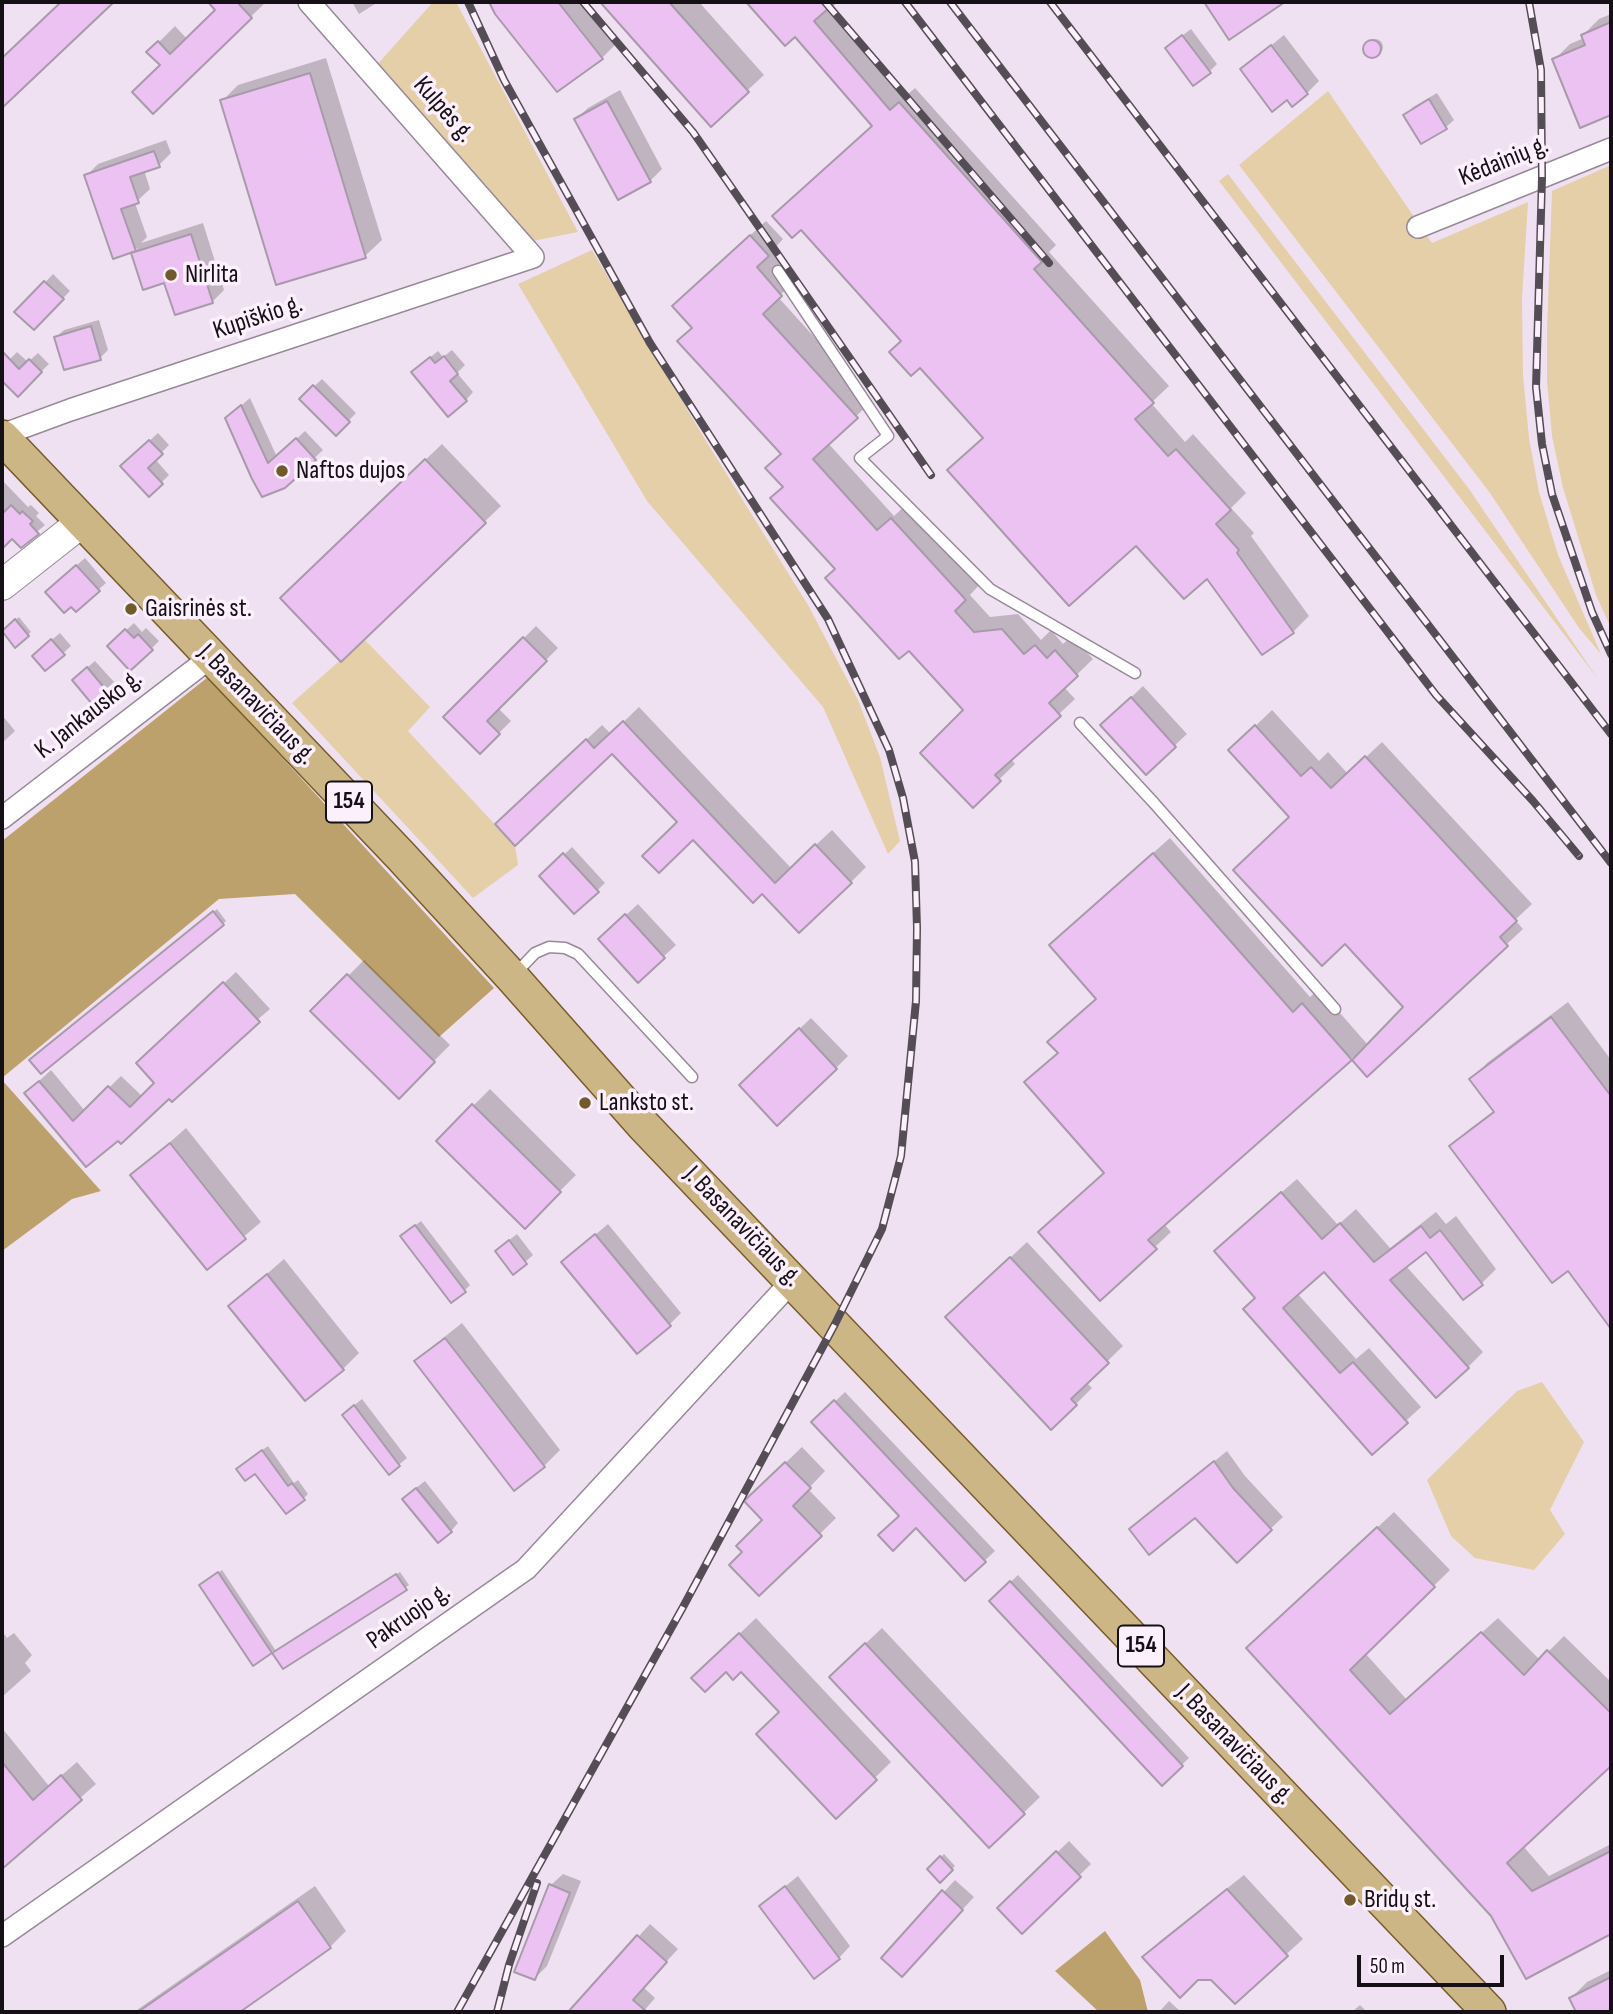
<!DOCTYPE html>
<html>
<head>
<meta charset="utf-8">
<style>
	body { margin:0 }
	#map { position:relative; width:1613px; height:2014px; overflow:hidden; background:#f0e1f2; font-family:"Sofia Sans Condensed",sans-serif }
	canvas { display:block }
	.frame { position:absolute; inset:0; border:4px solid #151015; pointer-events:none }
	.scale { position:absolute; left:1357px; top:1955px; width:147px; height:32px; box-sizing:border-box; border:4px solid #151015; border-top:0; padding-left:9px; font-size:21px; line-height:24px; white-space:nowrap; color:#151015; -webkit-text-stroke:5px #fcf0fd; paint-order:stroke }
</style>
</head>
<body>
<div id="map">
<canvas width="1613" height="2014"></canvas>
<div class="frame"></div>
<div class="scale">50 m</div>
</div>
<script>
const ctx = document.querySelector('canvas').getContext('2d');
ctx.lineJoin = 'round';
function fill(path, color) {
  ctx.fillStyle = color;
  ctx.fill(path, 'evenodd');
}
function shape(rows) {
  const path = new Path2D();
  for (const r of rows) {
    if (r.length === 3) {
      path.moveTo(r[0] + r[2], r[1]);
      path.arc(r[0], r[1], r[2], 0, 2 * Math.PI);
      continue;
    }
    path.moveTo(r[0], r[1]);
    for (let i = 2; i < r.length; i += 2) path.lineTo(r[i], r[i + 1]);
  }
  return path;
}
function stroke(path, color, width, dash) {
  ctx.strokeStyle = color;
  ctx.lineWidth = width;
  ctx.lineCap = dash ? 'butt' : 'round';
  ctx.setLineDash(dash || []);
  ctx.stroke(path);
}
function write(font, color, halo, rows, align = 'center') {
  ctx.font = font + ' "Sofia Sans Condensed",sans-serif';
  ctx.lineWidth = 7;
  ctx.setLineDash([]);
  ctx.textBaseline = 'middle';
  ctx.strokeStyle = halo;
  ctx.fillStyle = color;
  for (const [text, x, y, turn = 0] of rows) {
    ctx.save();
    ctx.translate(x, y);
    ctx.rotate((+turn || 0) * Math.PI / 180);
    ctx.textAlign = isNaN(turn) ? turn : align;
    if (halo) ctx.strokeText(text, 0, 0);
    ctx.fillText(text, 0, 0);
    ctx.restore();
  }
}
const green = shape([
	[433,2,456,2,578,232,528,242,376,66],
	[1328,91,1432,243,1528,202,1522,298,1523,375,1529,438,1539,492,1558,555,1601,654,1579,628,1490,493,1239,165],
	[1611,165,1611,628,1596,595,1563,488,1552,436,1547,381,1547,330,1552,191],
	[1228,174,1469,489,1598,679,1219,181],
	[592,250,706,441,808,605,858,700,880,757,900,841,888,854,823,707,647,501,518,284],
	[364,639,430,707,408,731,515,846,518,865,473,898,292,703],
	[1542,1382,1584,1442,1550,1510,1565,1534,1534,1570,1475,1558,1451,1536,1427,1480,1517,1391]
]);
const forest = shape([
	[208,677,494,988,439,1037,295,894,219,899,2,1078,2,841],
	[2,1080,101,1191,72,1199,2,1251],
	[1105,1931,1140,1980,1148,2012,1099,2012,1055,1971]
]);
const shadow = shape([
	[210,2,266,2,153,111,162,65,149,52,175,26,187,39,218,9],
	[352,2,378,2,359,14],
	[491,2,586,2,618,42,602,58,557,89,496,13],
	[602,2,699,2,764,75,711,124],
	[748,2,833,2,830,5,907,95,915,88,1056,245,1049,252,1169,386,1151,403,1185,442,1193,434,1246,493,1231,508,1254,533,1251,536,1309,616,1293,632,1208,576,1136,543,985,437,903,340,873,125,796,35,785,44],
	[1611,14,1611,113,1581,126,1554,60,1570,44,1584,38,1583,35,1599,19],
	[1191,29,1217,64,1209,72,1175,41],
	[1284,35,1319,81,1307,93,1287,98,1242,69],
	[1375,47,8],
	[326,58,382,240,365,256,278,283,222,101,238,85],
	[620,90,662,169,650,181,576,119,588,108],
	[1437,93,1454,120,1446,127,1422,142,1406,115,1413,107],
	[166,140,171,153,159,165,144,170,150,189,135,203,147,237,141,243,203,223,224,290,212,302,166,281,133,253,138,248,114,256,86,176,98,164],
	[766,221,783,239,772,251,797,279,778,297,872,401,828,443,894,516,908,503,981,583,970,595,990,617,1018,614,1041,640,1051,630,1063,644,1072,636,1093,659,1064,687,1075,699,1011,759,1015,764,973,805,965,710,837,569,785,486,782,453,694,327,690,290],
	[53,274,70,291,34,328,17,312],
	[99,320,108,350,100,358,56,337,64,330],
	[452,350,465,365,457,373,473,392,466,400,421,365,438,351,443,357],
	[17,352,28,362,38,353,49,364,18,394,2,378,2,367],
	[322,379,356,413,336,434,301,399],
	[250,398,277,457,305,431,323,450,285,486,227,418],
	[158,433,169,445,155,459,169,475,149,495,130,459],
	[442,444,501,506,341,659,298,582],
	[2,480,28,507,31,505,39,513,36,516,45,525,21,545,2,526],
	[85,558,106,583,98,590,55,584],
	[19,617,31,632,16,645,6,627],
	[134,623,142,632,146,628,159,641,131,669,109,646],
	[536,626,558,648,498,708,511,721,480,752,445,717],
	[60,633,71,646,46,669,42,648],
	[95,661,114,682,93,701,82,672],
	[1143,686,1187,734,1146,772,1115,713],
	[639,707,791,868,832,830,866,867,851,882,762,892,679,822,612,751,513,809,602,725,611,734],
	[1272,710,1319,761,1328,752,1348,774,1382,742,1532,904,1515,920,1523,929,1367,1075,1352,1057,1164,1224,1171,1232,1100,1298,1106,1172,1043,1066,1059,1052,1098,998,1051,945,1067,929,1170,838,1310,997,1319,989,1368,1045,1405,1007,1291,817,1246,735],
	[2,715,15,731,2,743],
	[572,847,605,883,575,912,542,876],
	[638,904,676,945,638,980,612,928],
	[217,909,226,921,223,924,35,1057],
	[364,960,450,1045,399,1096,313,1011],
	[236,972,270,1009,86,1165,26,1093,51,1070,85,1111,121,1076,142,1096,157,1083,150,1051],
	[1568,1002,1611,1060,1611,1326,1568,1269,1451,1146,1467,1131,1495,1110,1472,1079,1487,1063],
	[811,1018,848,1056,836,1068,753,1073],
	[490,1089,576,1175,525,1226,438,1141],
	[186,1128,261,1222,207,1268,133,1175],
	[1297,1179,1338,1225,1356,1209,1390,1248,1436,1212,1446,1224,1456,1216,1496,1269,1481,1284,1426,1250,1406,1266,1483,1352,1468,1367,1324,1269,1297,1293,1356,1359,1369,1348,1421,1407,1372,1452,1257,1298,1231,1236],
	[421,1221,470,1285,464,1291,408,1231],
	[608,1224,681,1313,669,1325,576,1251],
	[517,1234,533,1255,525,1262,504,1244],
	[1027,1242,1123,1346,1086,1382,1092,1388,1076,1404,964,1301],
	[284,1259,359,1353,343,1369,230,1306],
	[462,1323,560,1450,544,1466,417,1362,433,1346],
	[845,1392,995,1551,965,1579,916,1526,901,1515,814,1422],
	[362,1399,407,1458,389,1473,352,1407],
	[268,1446,294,1483,298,1480,308,1494,304,1498,243,1464],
	[802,1447,825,1471,808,1489,836,1518,759,1594,744,1552,765,1520,746,1501],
	[1227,1451,1245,1476,1283,1517,1237,1560,1195,1516,1131,1529],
	[425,1481,458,1523,451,1531,412,1491],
	[1394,1512,1450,1570,1365,1653,1407,1700,1498,1618,1540,1660,1564,1636,1611,1682,1611,1763,1523,1846,1549,1876,1611,1844,1611,1932,1526,1976,1493,1915,1264,1633],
	[222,1570,276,1651,400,1572,409,1585,283,1667,273,1651,254,1664,205,1582],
	[1018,1575,1189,1758,1162,1784,991,1601],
	[756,1618,891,1762,836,1816,781,1712,741,1670,726,1669,710,1662],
	[882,1628,1040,1797,989,1846,847,1661],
	[2,1631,7,1638,14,1633,32,1655,25,1663,31,1671,2,1697],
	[2,1728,49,1786,77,1762,96,1784,2,1867,2,1826,4,1824,2,1822],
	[1069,1841,1091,1864,1022,1931,1000,1908],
	[944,1854,955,1866,940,1881,929,1869],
	[563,1874,581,1881,547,1966,535,1978,551,1885],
	[1244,1875,1303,1939,1235,2001,1212,1978,1145,1957,1160,1941],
	[798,1876,850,1946,839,1958,761,1906],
	[955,1880,974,1897,913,1963,944,1892],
	[315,1886,346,1931,330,1947,237,2012,134,2012],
	[650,1924,678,1949,643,1987,655,1998,643,2012,582,2012,575,2006],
	[1611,1970,1611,2012,1578,2012,1571,1998,1587,1982],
	[1169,2001,1181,2012,1159,2012],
	[1360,2005,1367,2012,1352,2012]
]);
const building = shape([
	[61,2,114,2,2,108,2,58,61,2],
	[208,2,237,2,252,18,153,114,132,92,160,65,146,52,158,41,170,54,215,10,208,2],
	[489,2,558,2,603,59,557,92,495,14,489,2],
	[600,2,669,2,749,92,711,127,600,2],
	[746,2,836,2,814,21,890,110,899,102,1042,262,1034,269,1154,403,1135,419,1168,456,1176,449,1231,510,1216,524,1239,550,1237,553,1294,633,1262,655,1207,579,1184,599,1136,546,1069,606,947,470,983,438,920,368,911,376,889,352,901,341,801,230,792,238,772,216,872,126,795,37,785,46,746,2],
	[1204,2,1285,2,1229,40,1204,2],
	[1611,22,1611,115,1580,128,1552,59,1585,45,1581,35,1611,22],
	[1182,35,1211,73,1193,86,1165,48,1182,35],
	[1372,49,9],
	[1271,45,1308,94,1292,107,1287,100,1272,112,1240,69,1271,45],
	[310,73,366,258,276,285,220,100,310,73],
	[1429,99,1447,129,1421,144,1403,115,1429,99],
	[607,101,651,182,618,200,574,119,607,101],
	[154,151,160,167,130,177,139,203,121,209,136,251,113,259,84,175,154,151],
	[191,234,213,303,175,315,164,283,143,290,131,253,191,234],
	[750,235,769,256,757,267,782,296,763,314,858,418,813,459,877,530,891,518,966,600,955,611,974,632,1002,629,1024,654,1035,645,1047,658,1055,650,1078,676,1049,703,1061,716,995,775,1001,781,973,808,920,753,963,710,909,651,899,659,825,578,835,569,770,498,783,487,765,468,781,454,677,341,692,328,672,306,750,235],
	[44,281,64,299,34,330,14,312,44,281],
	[91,326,101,360,64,370,54,337,91,326],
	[2,351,19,369,29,359,42,372,18,397,2,381,2,351],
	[444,356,458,374,450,381,467,401,448,417,411,372,430,357,435,363,444,356],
	[313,385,350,422,336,436,299,399,313,385],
	[241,405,268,463,296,438,316,460,285,488,262,497,252,479,225,418,241,405],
	[149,440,163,454,148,468,163,484,149,497,120,466,149,440],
	[425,459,486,523,341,662,280,598,425,459],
	[11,505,20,514,22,511,33,521,30,524,39,534,21,548,12,539,2,549,2,514,11,505],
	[76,565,100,591,76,612,71,607,64,613,45,592,76,565],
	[15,619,29,636,15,648,2,631,15,619],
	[125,629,134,638,138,634,153,650,130,671,107,646,125,629],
	[523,637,547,661,487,721,500,734,480,754,443,717,523,637],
	[51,639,65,655,45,671,32,656,51,639],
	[87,667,107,691,92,704,72,680,87,667],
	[1131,697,1176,747,1146,775,1100,725,1131,697],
	[623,721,775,883,815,844,852,883,799,933,762,894,753,903,693,840,659,873,642,856,677,822,612,754,515,846,495,824,586,739,594,748,623,721],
	[1255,725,1301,776,1311,767,1331,788,1365,756,1517,921,1500,937,1508,946,1367,1077,1352,1060,1403,1007,1345,944,1322,966,1233,870,1289,817,1228,750,1255,725],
	[563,853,599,892,574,914,539,876,563,853],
	[1153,853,1293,1012,1302,1003,1352,1060,1148,1240,1157,1249,1100,1301,1038,1232,1104,1173,1024,1082,1058,1053,1047,1042,1096,999,1049,945,1153,853],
	[213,911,224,925,41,1074,29,1060,213,911],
	[625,914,665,958,638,983,598,939,625,914],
	[347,974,435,1062,399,1099,310,1011,347,974],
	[223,982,260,1022,172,1102,169,1099,121,1144,118,1141,86,1167,24,1093,39,1081,73,1121,108,1086,130,1107,154,1083,136,1063,223,982],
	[1551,1017,1611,1096,1611,1329,1568,1271,1552,1283,1449,1146,1494,1112,1469,1079,1551,1017],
	[799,1028,837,1069,777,1126,739,1085,799,1028],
	[472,1104,561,1192,525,1229,436,1141,472,1104],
	[170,1143,246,1239,207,1270,130,1175,170,1143],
	[1281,1192,1322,1239,1340,1223,1374,1262,1421,1226,1430,1238,1440,1230,1483,1285,1463,1300,1426,1252,1390,1280,1469,1368,1436,1398,1324,1272,1283,1308,1340,1373,1353,1362,1408,1423,1372,1455,1243,1309,1255,1298,1214,1251,1281,1192],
	[415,1225,466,1292,451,1303,400,1236,415,1225],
	[595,1234,671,1326,637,1354,561,1262,595,1234],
	[509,1240,527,1264,513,1275,495,1251,509,1240],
	[1010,1257,1109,1363,1071,1399,1077,1405,1051,1430,945,1317,1010,1257],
	[267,1274,344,1370,305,1401,228,1306,267,1274],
	[445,1338,545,1467,514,1491,414,1361,445,1338],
	[834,1400,986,1562,965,1581,916,1528,893,1551,878,1535,899,1516,811,1422,834,1400],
	[354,1405,400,1466,389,1475,342,1415,354,1405],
	[262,1450,288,1486,292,1483,305,1500,286,1514,255,1474,245,1481,236,1469,262,1450],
	[1214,1461,1233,1488,1272,1530,1237,1563,1195,1518,1149,1555,1129,1529,1214,1461],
	[785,1462,811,1488,793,1506,822,1536,759,1596,729,1565,742,1552,736,1546,762,1520,744,1501,785,1462],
	[416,1488,452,1532,438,1543,402,1499,416,1488],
	[1377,1527,1435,1587,1350,1670,1390,1714,1481,1632,1524,1675,1547,1650,1611,1713,1611,1766,1507,1863,1532,1891,1611,1851,1611,1934,1526,1979,1491,1916,1246,1648,1377,1527],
	[218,1572,272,1653,253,1666,199,1585,218,1572],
	[396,1574,407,1590,283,1669,272,1653,396,1574],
	[1010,1581,1183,1766,1162,1786,989,1601,1010,1581],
	[739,1633,877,1780,836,1819,756,1734,779,1712,741,1672,733,1680,726,1672,705,1692,691,1678,739,1633],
	[865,1643,1025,1814,989,1848,829,1677,865,1643],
	[2,1762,33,1800,61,1775,82,1800,2,1869,2,1762],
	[1056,1851,1081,1877,1022,1934,997,1908,1056,1851],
	[940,1856,953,1870,940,1883,927,1869,940,1856],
	[549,1884,570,1893,535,1980,514,1972,549,1884],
	[785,1886,840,1959,814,1979,759,1906,785,1886],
	[1227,1889,1288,1956,1235,2004,1211,1980,1198,1980,1180,1998,1142,1957,1227,1889],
	[942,1890,963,1910,902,1977,881,1958,942,1890],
	[298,1901,331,1948,240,2012,138,2012,298,1901],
	[637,1935,667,1962,633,2000,647,2012,568,2012,637,1935],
	[1611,1977,1611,2012,1576,2012,1569,1998,1611,1977]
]);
const lane = shape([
	[778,271,888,436,860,458,990,589,1135,673],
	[1080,723,1154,803,1335,1009],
	[515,974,535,953,549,947,565,948,578,954,692,1077]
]);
const street = shape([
	[1418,227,1611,149],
	[2,435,70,410,533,257,309,2],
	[2,818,211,657],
	[2,1936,526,1569,793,1280]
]);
const secondary = shape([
	[2,585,82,522]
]);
const primary = shape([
	[2,437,400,855,512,977,643,1125,1489,2012]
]);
const rail = shape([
	[583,2,693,132,931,475],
	[825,2,1049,263],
	[905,2,1436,695,1533,801,1579,856],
	[950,2,1611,863],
	[1050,2,1611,734],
	[1529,2,1541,70,1542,178,1536,387,1542,444,1552,494,1592,612,1611,654],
	[457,2012,683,1607,835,1324,882,1229,901,1156,916,1001,917,928,915,862,903,798,889,750,828,619,650,343,504,80,468,2],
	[497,2012,509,1965,537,1883]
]);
const markers = [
	[171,275,7,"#725a2b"],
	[282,471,7,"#725a2b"],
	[131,609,7,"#725a2b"],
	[585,1103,7,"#725a2b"],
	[1350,1900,7,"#725a2b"]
];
const shields = [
	[349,802,46],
	[1141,1646,46]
];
const shieldNames = [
	["154",349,802],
	["154",1141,1646]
];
const streetNames = [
	["Kulpės g.",443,110,49],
	["Kėdainių g.",1504,162,-22],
	["Kupiškio g.",258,318,-18],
	["J. Basanavičiaus g.",256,705,46],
	["K. Jankausko g.",89,715,-38],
	["J. Basanavičiaus g.",742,1227,46],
	["Pakruojo g.",409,1617,-35],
	["J. Basanavičiaus g.",1234,1745,46]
];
const poiNames = [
	["Nirlita",185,275],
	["Naftos dujos",296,471],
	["Gaisrinės st.",145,609],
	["Lanksto st.",599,1103],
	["Bridų st.",1364,1900]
];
fill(green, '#e4cfa9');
fill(forest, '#bda16c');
fill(shadow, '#0003');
fill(building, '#ebc2f1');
stroke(building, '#a89aaa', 2);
stroke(lane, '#968998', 13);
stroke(street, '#968998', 24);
stroke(secondary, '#968998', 32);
stroke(primary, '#775c2a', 36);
stroke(lane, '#fff', 10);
stroke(street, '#fff', 21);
stroke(secondary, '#fff', 30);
stroke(primary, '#cdb686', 33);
stroke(rail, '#554d55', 8);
stroke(rail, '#fcf0fd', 5, [16]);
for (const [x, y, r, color] of markers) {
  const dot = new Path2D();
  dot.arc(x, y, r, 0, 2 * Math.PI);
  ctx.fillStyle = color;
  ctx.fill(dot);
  stroke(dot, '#fcf0fd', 2.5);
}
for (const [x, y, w] of shields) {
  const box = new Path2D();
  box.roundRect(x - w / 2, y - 20.5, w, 41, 5);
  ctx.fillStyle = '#fcf0fd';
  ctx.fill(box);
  stroke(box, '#151015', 2);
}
write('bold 24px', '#151015', null, shieldNames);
write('26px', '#151015', '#fcf0fd', streetNames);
write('26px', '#151015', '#fcf0fd', poiNames, 'left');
</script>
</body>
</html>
